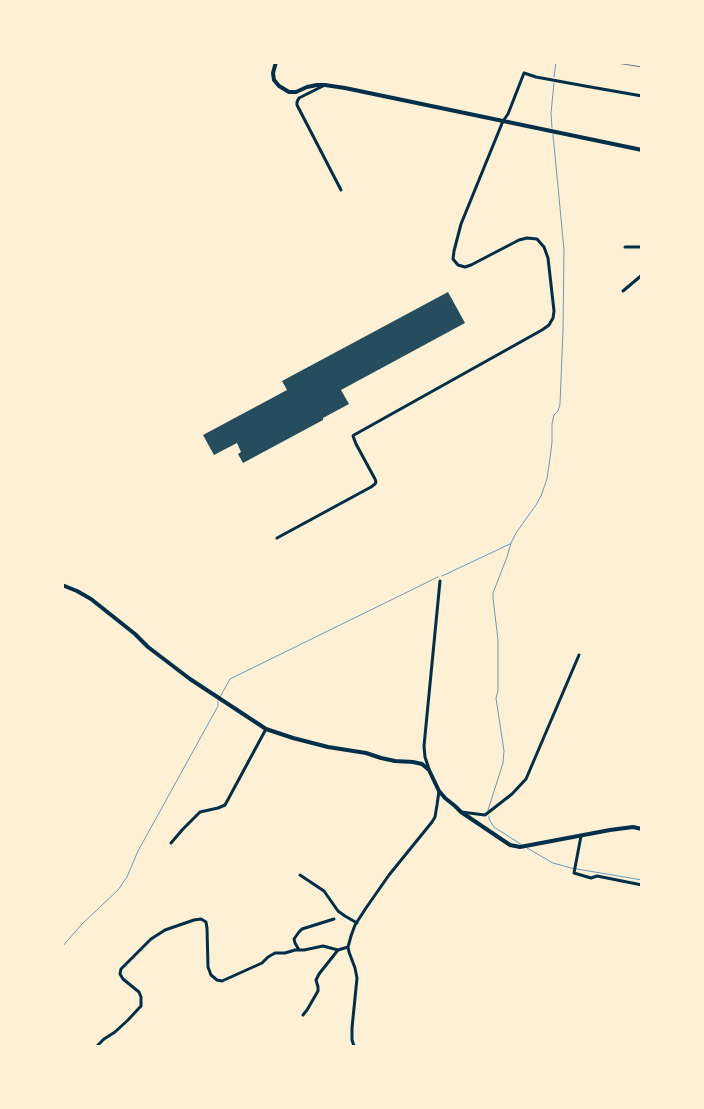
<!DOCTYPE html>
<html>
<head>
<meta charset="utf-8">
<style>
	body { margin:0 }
	#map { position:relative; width:704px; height:1109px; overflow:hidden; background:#fdf0d5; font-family:"Fira Sans Condensed",sans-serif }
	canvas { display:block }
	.frame { position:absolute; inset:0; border:64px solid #fdf0d5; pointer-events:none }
</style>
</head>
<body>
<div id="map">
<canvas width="704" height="1109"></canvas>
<div class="frame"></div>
</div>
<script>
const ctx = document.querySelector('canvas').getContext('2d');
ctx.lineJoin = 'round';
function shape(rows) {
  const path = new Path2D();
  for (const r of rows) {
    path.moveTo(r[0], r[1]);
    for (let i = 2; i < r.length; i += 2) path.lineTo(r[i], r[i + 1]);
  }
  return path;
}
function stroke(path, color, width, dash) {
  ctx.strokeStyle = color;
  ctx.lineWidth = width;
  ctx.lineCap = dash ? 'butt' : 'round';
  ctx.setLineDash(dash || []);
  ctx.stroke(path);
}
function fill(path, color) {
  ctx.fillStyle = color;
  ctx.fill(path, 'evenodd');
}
const stream = shape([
	[554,77,556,62],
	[552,128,551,113,554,83],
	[442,576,510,544],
	[220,697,230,679,234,677,438,577],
	[488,810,503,763,504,751,496,698,498,691,498,640,493,598,493,593,507,557,511,543,516,533,536,505,541,496,547,479,550,458,552,442,552,424,554,415,558,411,560,404,563,330,564,250,553,134],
	[489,816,489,819,494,827,522,845],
	[527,848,553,863,571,868,642,880],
	[62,947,82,924,118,890,127,877,138,851,218,706,218,701]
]);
const building = shape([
	[448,292,465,323,341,390,349,404,323,418,323,420,243,463,238,454,241,452,237,443,214,455,203,435,287,390,282,381]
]);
const minor = shape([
	[325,85,299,98,297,102,297,105,341,190],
	[625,247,642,247],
	[623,291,642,275],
	[277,538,371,487,375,484,376,482,375,479,356,444,353,436,354,435,542,330,549,325,553,318,554,311,548,258,544,247,537,239,527,238,519,240,471,265,465,267,458,265,453,259,454,251,461,224,503,121,508,114,524,73,536,77,585,86,642,96],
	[429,769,425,757,424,746,440,581],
	[461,812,485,815,512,794,526,779,579,655],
	[581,836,574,873,591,878,597,876,642,885],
	[171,843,183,829,200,812,218,808,225,805,266,729],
	[300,875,324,891,338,911,345,916,357,923],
	[299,950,295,943,294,939,299,932,302,929,334,919],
	[303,1015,307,1010,318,991,318,987,316,980,319,974,338,950],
	[97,1046,104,1039,115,1032,128,1020,141,1006,141,997,139,992,123,979,120,974,121,969,151,939,165,930,194,920,201,919,206,922,207,928,208,967,211,975,217,980,222,981,262,963,268,957,275,953,285,953,295,950,304,950,323,946,338,950,348,947],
	[354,1046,352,1040,352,1028,357,978,355,968,349,952,348,947,351,936,355,925,366,908,389,875,432,822,435,817,437,805,439,791]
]);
const tertiary = shape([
	[276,62,273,73,274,80,279,86,289,92,296,92,307,87,317,85,325,85,345,88,642,150],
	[62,585,77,591,91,599,135,634,148,647,190,679,266,729,293,738,328,747,366,753,381,758,395,761,413,762,422,764,429,770,439,791,445,798,455,806,461,812,510,845,520,847,610,830,633,827,642,829]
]);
const rail = shape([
	[610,62,642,67]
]);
stroke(stream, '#669bbc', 1);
fill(building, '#264d5e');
stroke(minor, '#003049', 3);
stroke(tertiary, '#003049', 4);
stroke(rail, '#657d81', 1);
</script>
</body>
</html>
